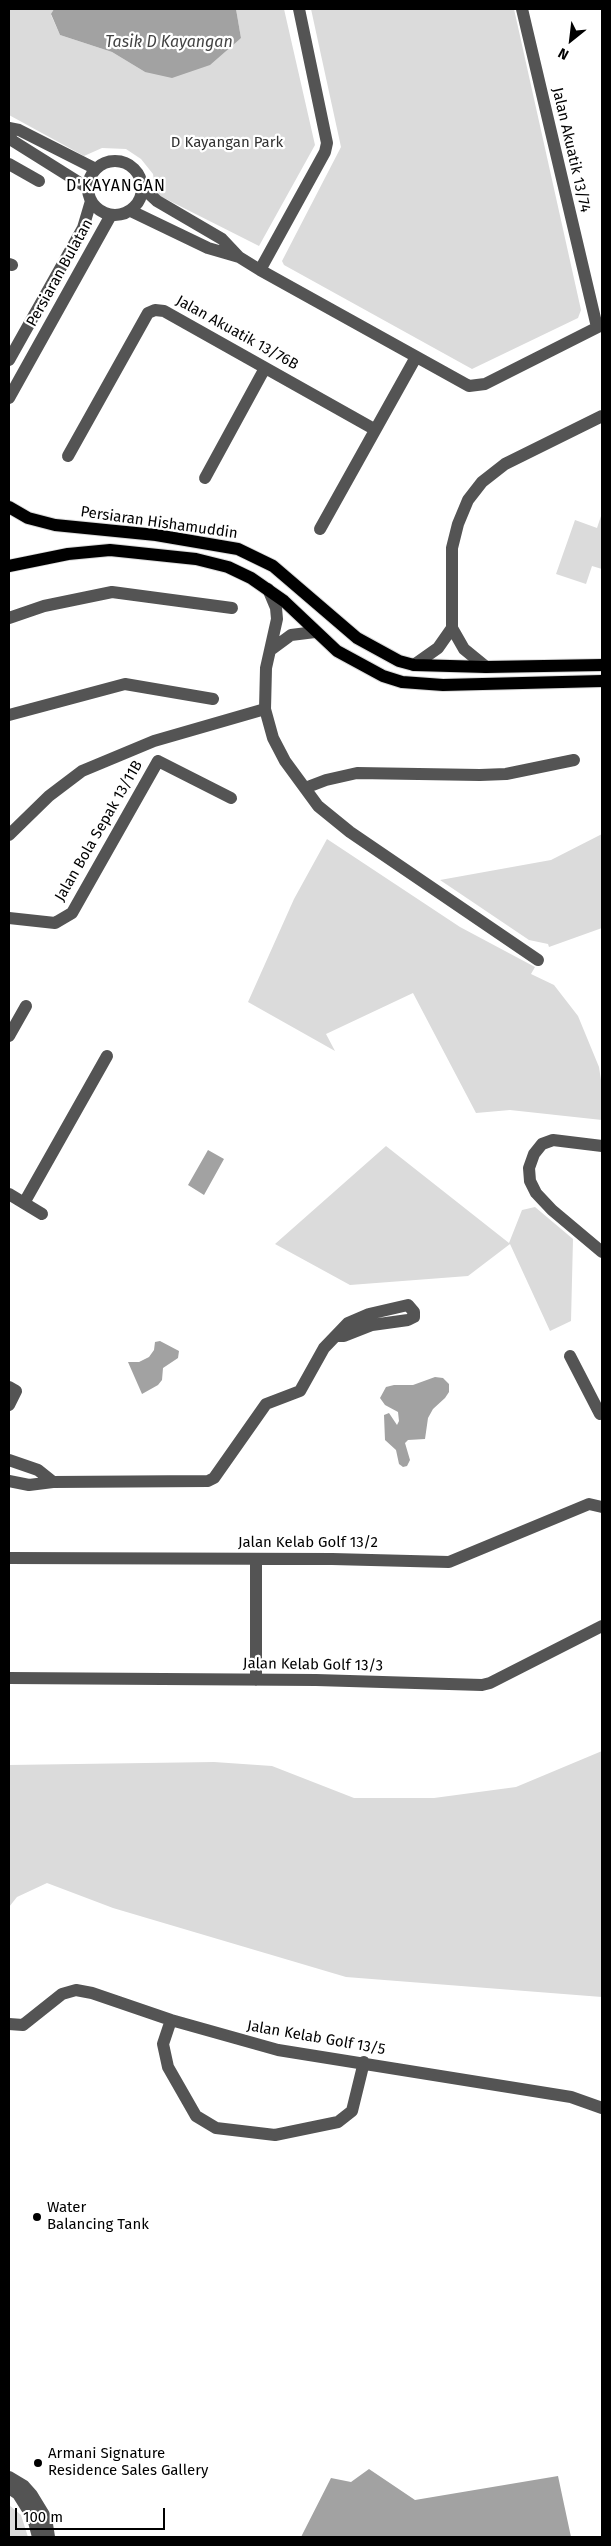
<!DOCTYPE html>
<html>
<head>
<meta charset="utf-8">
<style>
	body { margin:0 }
	#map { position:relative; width:611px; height:2546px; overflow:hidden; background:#fff; font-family:"Fira Sans",sans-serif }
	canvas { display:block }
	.frame { position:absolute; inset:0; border:10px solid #000; pointer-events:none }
	.north { position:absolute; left:546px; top:15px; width:50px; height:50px; -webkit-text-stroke:4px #fff; paint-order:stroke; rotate:209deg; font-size:14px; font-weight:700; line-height:20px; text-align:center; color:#000 }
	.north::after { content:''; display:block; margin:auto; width:18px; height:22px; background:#000; clip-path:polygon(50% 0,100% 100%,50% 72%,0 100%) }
	.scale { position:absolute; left:15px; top:2508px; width:150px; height:22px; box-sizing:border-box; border:2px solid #000; border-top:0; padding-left:6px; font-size:15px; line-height:18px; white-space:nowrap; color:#000; -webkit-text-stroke:4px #fff; paint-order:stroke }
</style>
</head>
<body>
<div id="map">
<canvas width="611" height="2546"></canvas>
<div class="frame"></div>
<div class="north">N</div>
<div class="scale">100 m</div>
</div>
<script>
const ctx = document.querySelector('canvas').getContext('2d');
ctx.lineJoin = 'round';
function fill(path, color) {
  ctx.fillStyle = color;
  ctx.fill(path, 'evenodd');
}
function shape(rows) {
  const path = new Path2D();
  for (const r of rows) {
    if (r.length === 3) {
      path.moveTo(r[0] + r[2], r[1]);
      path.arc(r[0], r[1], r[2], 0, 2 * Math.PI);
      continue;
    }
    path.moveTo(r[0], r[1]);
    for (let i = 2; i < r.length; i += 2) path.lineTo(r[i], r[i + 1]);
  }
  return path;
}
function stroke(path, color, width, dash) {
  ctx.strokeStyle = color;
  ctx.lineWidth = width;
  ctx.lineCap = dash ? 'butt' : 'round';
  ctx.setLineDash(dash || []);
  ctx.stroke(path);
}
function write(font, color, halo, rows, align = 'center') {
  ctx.font = font + ' "Fira Sans",sans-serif';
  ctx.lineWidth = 4.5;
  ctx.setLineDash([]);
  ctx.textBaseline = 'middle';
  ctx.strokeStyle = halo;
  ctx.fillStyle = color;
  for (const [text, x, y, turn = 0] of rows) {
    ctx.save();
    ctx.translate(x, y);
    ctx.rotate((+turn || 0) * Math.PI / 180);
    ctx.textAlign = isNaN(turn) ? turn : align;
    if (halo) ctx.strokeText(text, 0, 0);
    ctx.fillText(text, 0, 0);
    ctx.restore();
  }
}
const green = shape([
	[9,9,54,9,51,15,60,35,112,52,145,72,241,38,236,9,284,9,315,145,259,246,156,194,153,174,141,159,126,149,102,148,84,156,9,115],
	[311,9,514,9,581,310,578,318,472,369,284,265,282,261,341,147],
	[602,513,602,569,592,566,586,584,556,574,575,520,597,528],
	[602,834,602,928,549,947,548,944,529,940,440,880,551,860],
	[327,839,460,927,535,967,531,974,554,985,578,1016,599,1067,602,1087,602,1120,510,1110,476,1113,413,993,326,1034,335,1051,248,1002,294,899],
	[386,1146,509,1243,522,1210,535,1207,573,1239,571,1321,550,1331,510,1244,468,1276,350,1285,275,1244],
	[602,1751,602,1997,346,1977,113,1908,47,1883,17,1897,9,1907,9,1765,214,1762,272,1766,354,1798,434,1798,516,1787],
	[9,2505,21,2515,28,2537,9,2537]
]);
const water = shape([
	[54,9,236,9,241,38,210,65,172,78,145,72,112,52,60,35,51,14],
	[208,1150,224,1159,204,1195,188,1185],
	[160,1341,179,1351,178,1358,163,1368,162,1380,158,1385,142,1394,128,1362,139,1362,149,1357,154,1350,155,1342],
	[435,1377,443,1378,449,1384,449,1392,445,1398,433,1409,428,1418,425,1439,408,1440,405,1443,410,1460,407,1466,403,1467,399,1464,396,1450,385,1440,384,1415,389,1413,397,1425,399,1421,398,1412,385,1405,380,1398,386,1387,394,1385,413,1385],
	[369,2469,415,2500,558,2476,571,2537,301,2537,331,2478,351,2482]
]);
const minor = shape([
	[522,9,597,327],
	[9,128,19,130,96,169],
	[9,136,13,141,88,188],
	[115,188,27],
	[9,164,39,181],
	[143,188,157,201,222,239,239,257,260,270,469,386,485,384,602,325],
	[131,211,208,248,239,257],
	[9,264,12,265],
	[260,270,325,152,327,143,299,9],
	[9,360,83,228,91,201],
	[9,398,111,215],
	[68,456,148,313,155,310,164,311,374,429],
	[205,478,265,368],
	[320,529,416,357],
	[268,589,276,608,277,619,266,668,265,709,273,738,285,761,318,806,350,832,538,960],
	[9,618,44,606,112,592,232,608],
	[272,649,291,635,315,632],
	[414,665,438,648,452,628],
	[486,667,464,649,452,628,452,548,458,524,468,500,482,482,505,464,602,416],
	[9,715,125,684,213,699],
	[158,761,231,798],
	[305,788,326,780,357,773,480,775,506,774,574,760],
	[9,835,49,796,82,771,154,741,265,709],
	[9,918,55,923,72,913,158,761],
	[9,1036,26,1006],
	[602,1146,553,1140,542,1144,534,1154,529,1168,530,1181,536,1193,552,1210,602,1252],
	[9,1194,42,1214],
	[24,1203,107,1056],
	[570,1356,600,1414],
	[9,1387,16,1391,9,1405],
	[9,1460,38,1470,53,1482],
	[9,1481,29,1485,53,1482,208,1481,214,1478,266,1404,300,1391,324,1348,348,1323,369,1314,408,1305,414,1312,414,1317,408,1320,372,1325,344,1336,337,1336],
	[9,1558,332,1559,449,1562,589,1504,602,1507],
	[9,1678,316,1680,482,1685,490,1683,602,1626],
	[256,1680,256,1559],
	[171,2020,163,2044,168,2067,196,2116,216,2128,275,2135,338,2122,352,2111,364,2062],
	[9,2024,23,2025,62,1994,76,1990,92,1993,171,2020,278,2050,571,2097,602,2108],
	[9,2477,24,2486,32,2495,46,2518,49,2537],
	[9,2488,18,2494,33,2518,38,2537]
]);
const major = shape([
	[9,507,28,518,55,525,156,535,238,549,273,566,357,638,399,661,414,665,486,667,602,665],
	[9,566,68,554,110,550,196,559,228,567,251,578,284,601,337,651,383,676,402,682,443,685,602,681]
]);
const markers = [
	[37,2217,5,"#000"],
	[38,2463,5,"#000"]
];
const parkNames = [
	["D Kayangan Park",227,143]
];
const streetNames = [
	["Jalan Akuatik 13/74",571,150,77],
	["Persiaran Bulatan",60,273,-61],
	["Jalan Akuatik 13/76B",237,333,29],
	["Persiaran Hishamuddin",159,523,8],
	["Jalan Bola Sepak 13/11B",99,831,-60],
	["Jalan Kelab Golf 13/2",308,1543],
	["Jalan Kelab Golf 13/3",313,1665,1],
	["Jalan Kelab Golf 13/5",316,2038,10]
];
const poiNames = [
	["Water",47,2208],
	["Balancing Tank",47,2225],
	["Armani Signature",48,2454],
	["Residence Sales Gallery",48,2471]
];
const waterNames = [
	["Tasik D Kayangan",169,43]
];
const neighbourhoodNames = [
	["D'KAYANGAN",116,187]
];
fill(green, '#dbdbdb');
fill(water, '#a2a2a2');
stroke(major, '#dbdbdb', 14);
stroke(minor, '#545454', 12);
stroke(major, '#000', 12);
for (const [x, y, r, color] of markers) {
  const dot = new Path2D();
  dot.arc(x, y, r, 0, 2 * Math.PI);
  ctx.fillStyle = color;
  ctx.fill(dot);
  stroke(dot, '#fff', 2);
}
write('15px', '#323232', '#fff', parkNames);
write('15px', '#000', '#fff', streetNames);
write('15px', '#000', '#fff', poiNames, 'left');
write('italic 16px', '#434343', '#fff', waterNames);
ctx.letterSpacing = '1px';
write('16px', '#000', '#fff', neighbourhoodNames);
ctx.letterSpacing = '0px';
</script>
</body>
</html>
